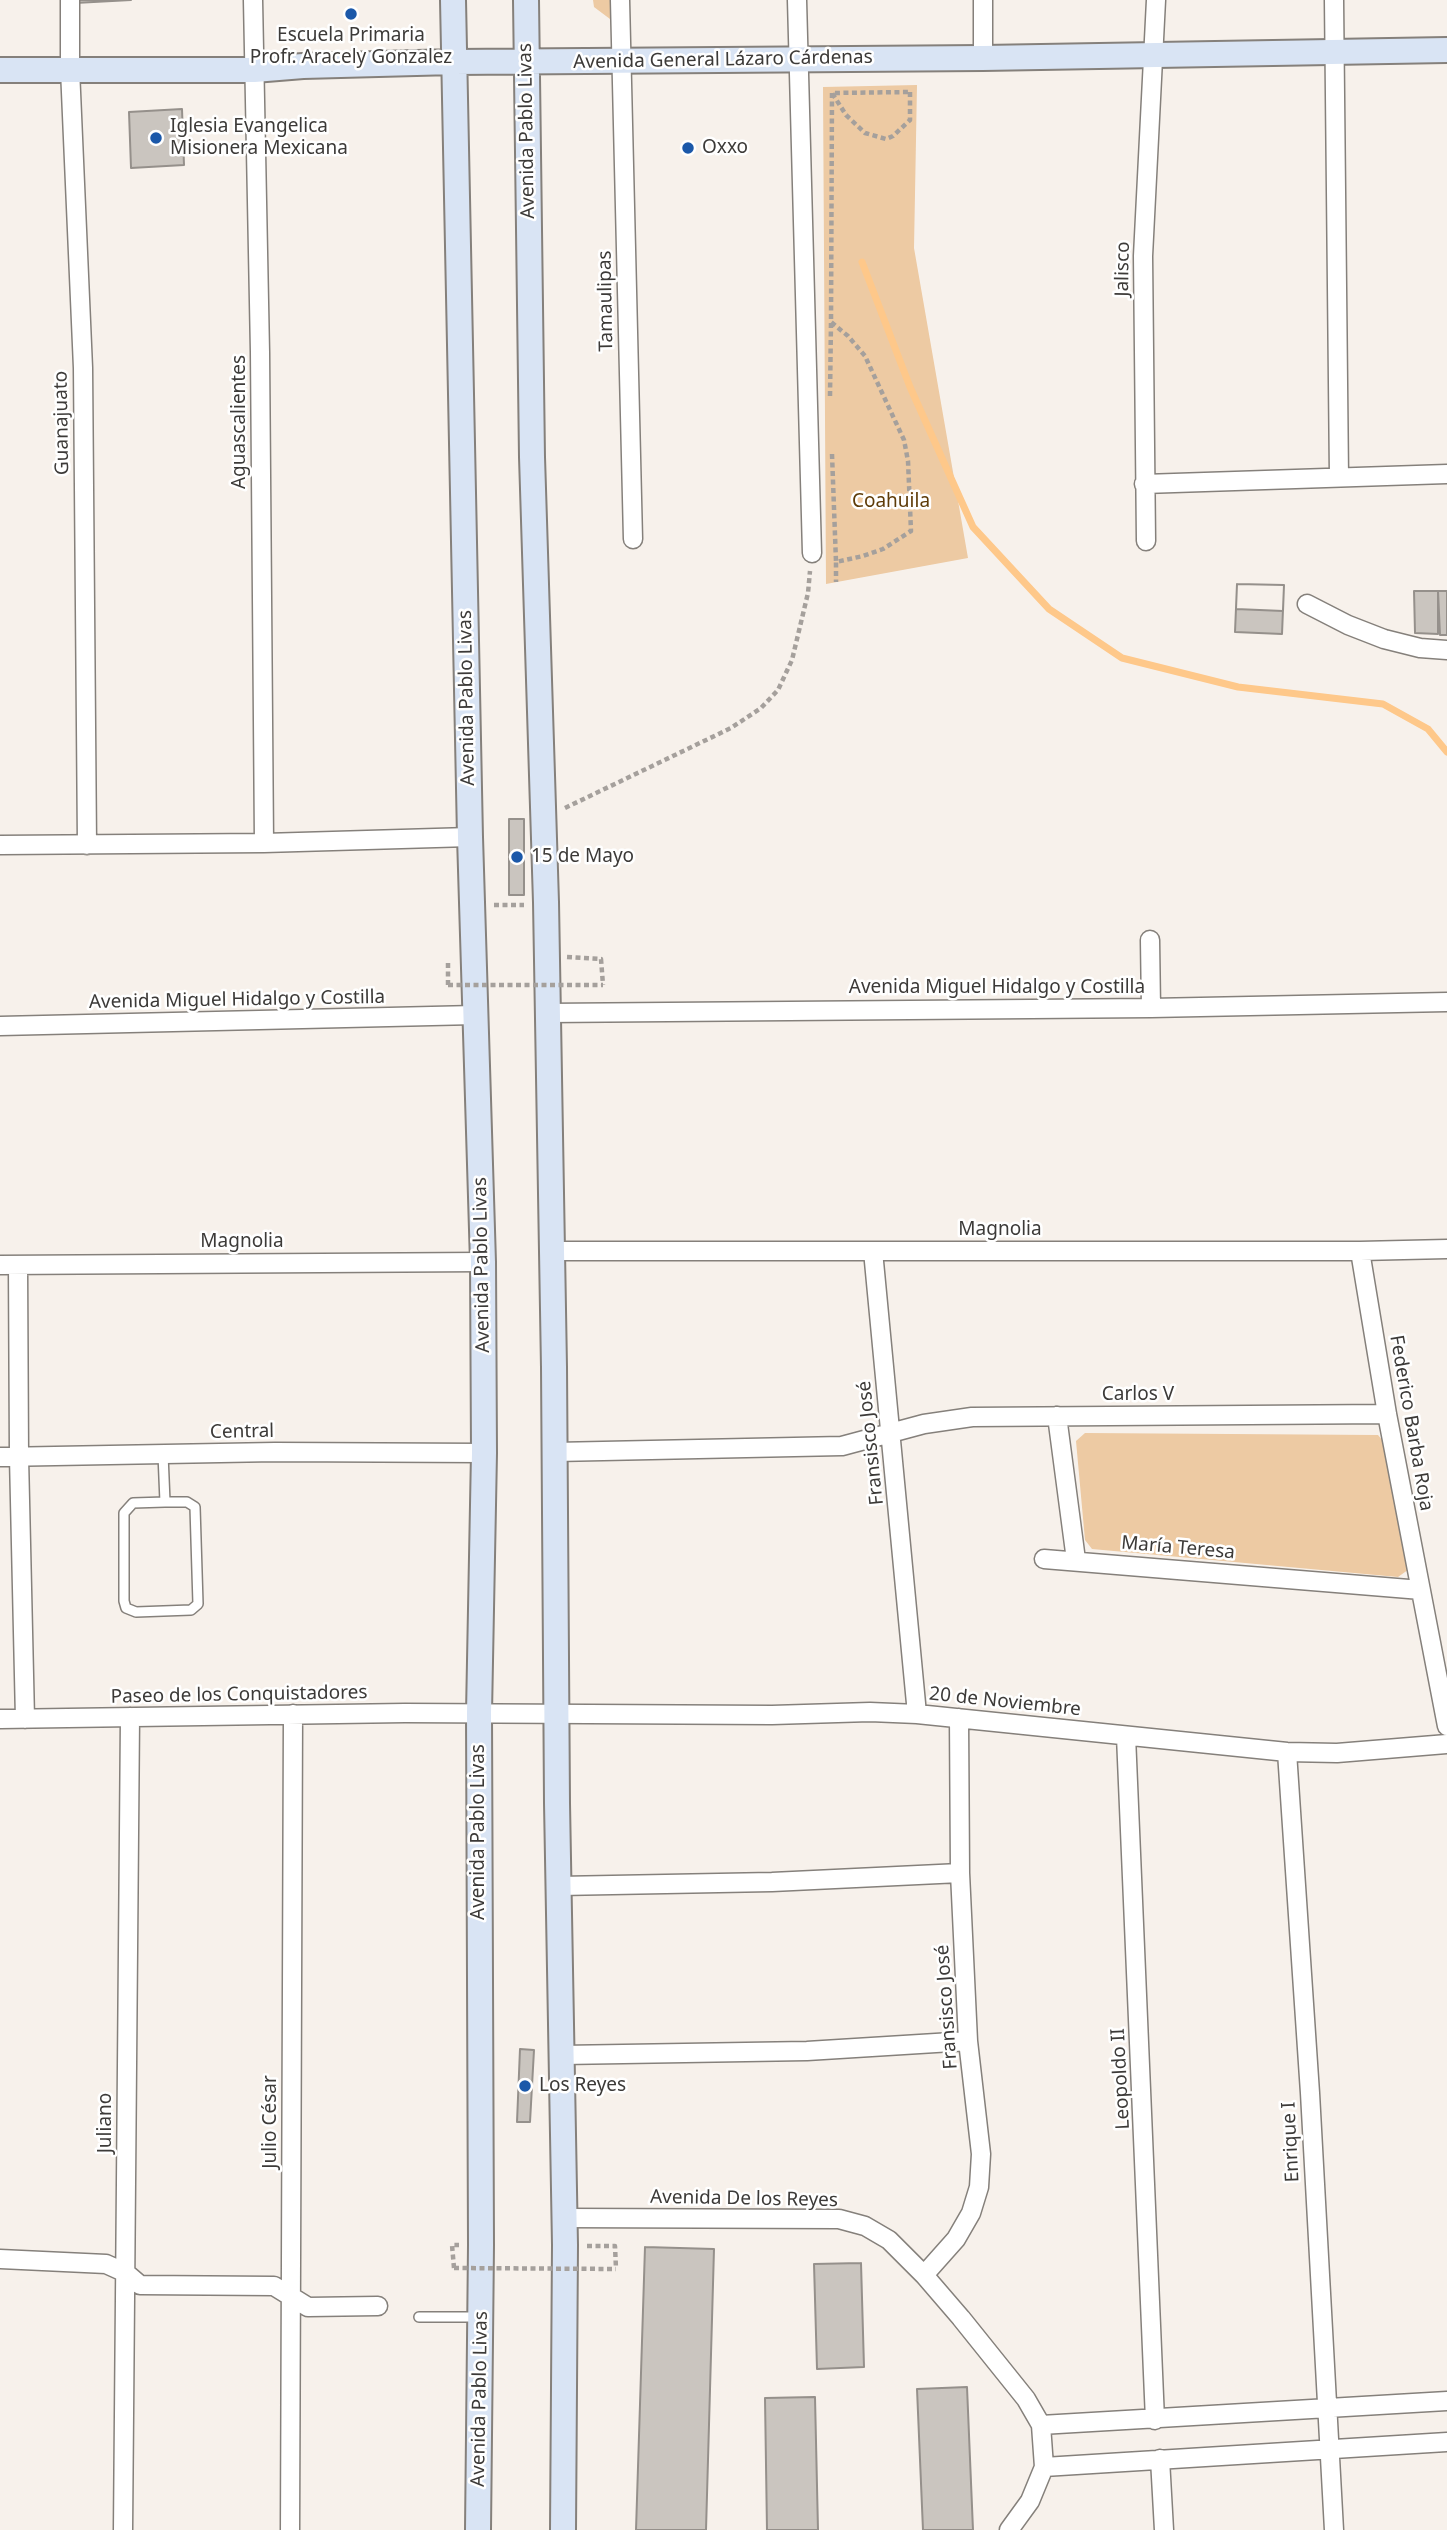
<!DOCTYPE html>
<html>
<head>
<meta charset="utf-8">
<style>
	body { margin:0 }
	canvas { display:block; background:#f7f1eb }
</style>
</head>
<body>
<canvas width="1447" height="2530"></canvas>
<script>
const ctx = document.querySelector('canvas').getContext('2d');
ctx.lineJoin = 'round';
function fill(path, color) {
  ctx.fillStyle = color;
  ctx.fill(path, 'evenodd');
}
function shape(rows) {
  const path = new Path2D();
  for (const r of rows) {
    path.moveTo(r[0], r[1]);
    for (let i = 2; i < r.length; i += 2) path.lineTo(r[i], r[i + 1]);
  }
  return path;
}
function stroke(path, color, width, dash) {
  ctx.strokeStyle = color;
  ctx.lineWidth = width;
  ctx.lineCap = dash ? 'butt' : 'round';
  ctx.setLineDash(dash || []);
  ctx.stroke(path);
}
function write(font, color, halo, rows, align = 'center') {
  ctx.font = font + ' "Noto Sans",sans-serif';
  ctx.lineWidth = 5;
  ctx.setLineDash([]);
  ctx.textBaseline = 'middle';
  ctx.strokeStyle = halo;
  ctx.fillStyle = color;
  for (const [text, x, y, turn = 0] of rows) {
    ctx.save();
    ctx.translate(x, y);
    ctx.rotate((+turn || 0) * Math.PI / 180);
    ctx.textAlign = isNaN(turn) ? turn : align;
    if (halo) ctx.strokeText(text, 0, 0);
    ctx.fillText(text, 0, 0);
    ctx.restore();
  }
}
const green = shape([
	[593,0,610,0,610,19,594,7],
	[917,85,914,248,968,558,826,584,823,87],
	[1085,1433,1378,1435,1388,1447,1412,1567,1398,1577,1092,1549,1085,1540,1076,1441]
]);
const stream = shape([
	[862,262,910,387,973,527,1049,609,1122,658,1238,687,1383,704,1428,729,1447,752]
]);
const building = shape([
	[75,0,131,0,75,3,75,0],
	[182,109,184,165,131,168,129,112,182,109],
	[1237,584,1284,585,1283,611,1236,609,1237,584],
	[1237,584,1284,585,1282,634,1235,632,1237,584],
	[1414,591,1438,591,1438,634,1415,633,1414,591],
	[1438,591,1447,591,1447,635,1440,635,1438,591],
	[509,819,524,819,524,895,509,895,509,819],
	[520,2049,534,2050,530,2122,517,2122,520,2049],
	[645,2247,714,2249,706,2530,636,2530,645,2247],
	[861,2263,864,2367,817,2369,814,2264,861,2263],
	[967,2387,973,2530,923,2530,917,2389,967,2387],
	[815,2397,818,2530,767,2530,765,2398,815,2397]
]);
const path = shape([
	[910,92,910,120,893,136,886,139,865,133,846,115,832,93,910,92],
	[832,93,831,322,848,336,865,356,904,440,908,461,911,531,883,549,863,556,836,562,836,582],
	[830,396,831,322],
	[832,454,836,562],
	[565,808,731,728,761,708,778,690,792,660,808,593,810,571],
	[494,905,524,905],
	[567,957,601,959,603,985],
	[448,985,448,961],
	[587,2246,615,2246,616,2269],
	[454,2268,452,2245,459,2245]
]);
const lane = shape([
	[163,1454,165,1502],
	[165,1502,187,1502,195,1507,198,1604,191,1610,136,1612,126,1608,124,1601,124,1513,133,1503,165,1502],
	[419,2317,479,2317]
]);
const street = shape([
	[70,0,70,69,83,368,87,845],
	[253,0,260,352,264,843],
	[620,0,633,539],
	[797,0,812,553],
	[1334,0,1339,477],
	[983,58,983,0],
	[1144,484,1447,474],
	[1146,541,1143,256,1156,0],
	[1307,604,1348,625,1384,639,1420,648,1447,650],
	[0,845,264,843,470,837],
	[1150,940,1151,1008],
	[547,1013,1151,1008,1447,1002],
	[0,1026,475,1015],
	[552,1251,1360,1251,1447,1249],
	[873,1251,917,1714],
	[1360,1251,1387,1414,1447,1726],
	[0,1265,483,1262],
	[18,1265,19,1457,25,1719],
	[1057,1416,1076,1560],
	[555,1452,842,1446,924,1424,972,1417,1387,1414],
	[0,1457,275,1452,484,1453],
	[1044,1559,1421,1590],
	[0,1719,405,1713,772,1715,870,1712,917,1714,1287,1752,1337,1753,1447,1744],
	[1126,1736,1155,2420],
	[1287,1752,1310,2093,1334,2530],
	[559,1886,772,1882,960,1873],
	[562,2055,807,2051,968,2041],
	[565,2218,839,2219,865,2226,889,2240,924,2275,961,2318,1026,2399,1041,2425,1044,2467,1030,2501,1009,2530],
	[0,2259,106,2264,126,2273,140,2285,274,2286,308,2307,378,2306],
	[924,2275,956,2239,971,2213,979,2187,981,2154,968,2041,960,1873,959,1718],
	[1041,2425,1447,2401],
	[1160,2459,1164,2530],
	[1044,2467,1447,2442],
	[123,2530,130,1717],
	[290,2530,293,1714]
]);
const secondary = shape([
	[453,0,470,837,483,1262,484,1453,479,1713,481,2245,478,2530],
	[526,0,532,457,546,902,554,1367,557,1803,565,2245,563,2530],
	[0,70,254,70,303,66,454,62,983,58,1447,50]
]);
const pathBridge = shape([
	[448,985,603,985],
	[454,2268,616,2269]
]);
const markers = [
	[351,14,7,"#1b58a9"],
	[156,138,7,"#1b58a9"],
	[688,148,7,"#1b58a9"],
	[517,857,7,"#1b58a9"],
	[525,2086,7,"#1b58a9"]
];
const poiNames = [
	["Escuela Primaria",351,36,"center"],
	["Profr. Aracely Gonzalez",351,58,"center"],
	["Iglesia Evangelica",170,127],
	["Misionera Mexicana",170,149],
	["Oxxo",702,148],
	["15 de Mayo",531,857],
	["Los Reyes",539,2086]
];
const streetNames = [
	["Avenida General Lázaro Cárdenas",723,60,-1],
	["Avenida Pablo Livas",527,131,-91],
	["Jalisco",1123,269,-89],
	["Tamaulipas",606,301,-91],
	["Aguascalientes",240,422,-90],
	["Guanajuato",62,423,-91],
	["Avenida Pablo Livas",467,698,-91],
	["Avenida Miguel Hidalgo y Costilla",997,988],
	["Avenida Miguel Hidalgo y Costilla",237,1000,-1],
	["Magnolia",1000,1230],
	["Magnolia",242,1242],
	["Avenida Pablo Livas",482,1265,-91],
	["Carlos V",1138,1395],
	["Federico Barba Roja",1411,1423,80],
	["Central",242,1432,-1],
	["Fransisco José",871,1443,-96],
	["María Teresa",1178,1548,5],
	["Paseo de los Conquistadores",239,1695,-1],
	["20 de Noviembre",1005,1702,6],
	["Avenida Pablo Livas",479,1832,-90],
	["Fransisco José",947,2007,-94],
	["Leopoldo II",1121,2079,-93],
	["Julio César",271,2122,-90],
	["Juliano",106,2123,-90],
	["Enrique I",1291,2142,-93],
	["Avenida De los Reyes",744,2199,1],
	["Avenida Pablo Livas",480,2399,-89]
];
const parkNames = [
	["Coahuila",891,502]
];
fill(green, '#edcaa3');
stroke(stream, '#fec88a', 7);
fill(building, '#cac5bf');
stroke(building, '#95908b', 2);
stroke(lane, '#85807b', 12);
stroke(street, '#85807b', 21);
stroke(secondary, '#85807b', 28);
stroke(path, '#a5a09c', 4.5, [5, 3.5]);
stroke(lane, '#fff', 9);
stroke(street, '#fff', 18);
stroke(secondary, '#d9e4f4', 24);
stroke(pathBridge, '#a5a09c', 4.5, [5, 3.5]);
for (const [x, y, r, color] of markers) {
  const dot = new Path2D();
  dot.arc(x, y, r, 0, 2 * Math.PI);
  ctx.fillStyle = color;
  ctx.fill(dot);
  stroke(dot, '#fff', 2.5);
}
write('19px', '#3c3a38', '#fff', poiNames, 'left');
write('19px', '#3c3a38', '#fff', streetNames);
write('19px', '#5e3b08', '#fff', parkNames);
</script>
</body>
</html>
